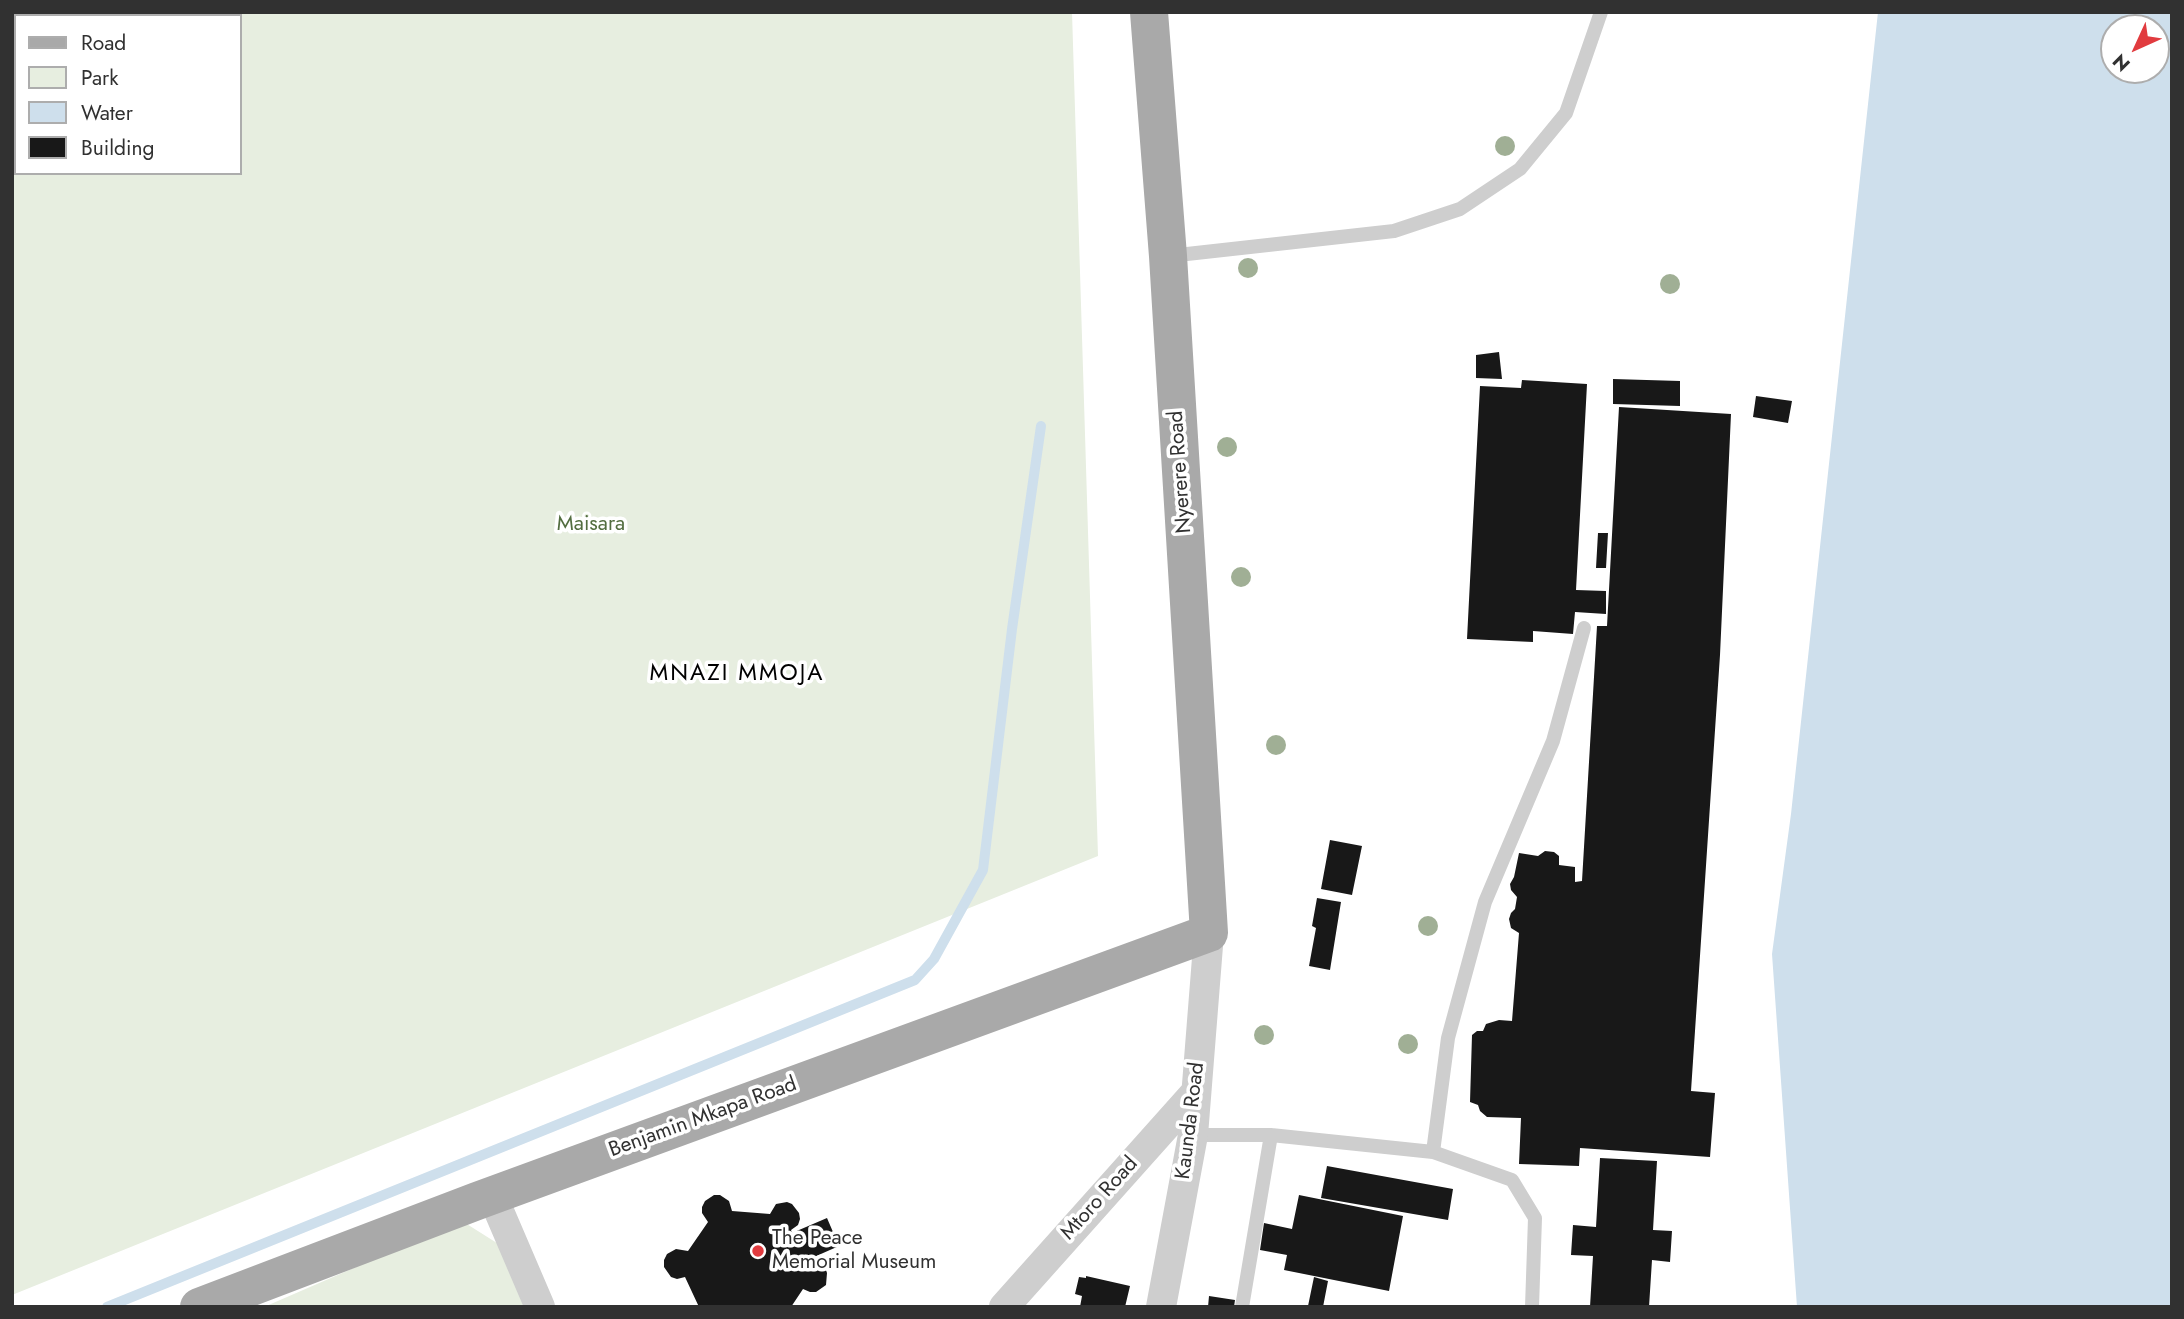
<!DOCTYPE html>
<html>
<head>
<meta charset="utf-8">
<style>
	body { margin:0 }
	#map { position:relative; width:2184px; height:1319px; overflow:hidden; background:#fff; font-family:Jost,sans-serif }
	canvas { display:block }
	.frame { position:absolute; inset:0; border:14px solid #313131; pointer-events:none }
	.legend { position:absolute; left:14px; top:14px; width:228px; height:161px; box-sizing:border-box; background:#fff; border:2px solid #adadad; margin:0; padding:9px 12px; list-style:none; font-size:21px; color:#313131 }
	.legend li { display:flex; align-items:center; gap:14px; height:35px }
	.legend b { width:35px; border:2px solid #adadad }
	.north { position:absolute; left:2100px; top:14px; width:70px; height:70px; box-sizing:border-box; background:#fff; border:2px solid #adadad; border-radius:50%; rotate:225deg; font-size:19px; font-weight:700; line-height:28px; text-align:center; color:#313131 }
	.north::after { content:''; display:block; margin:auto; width:24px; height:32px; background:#e13b3f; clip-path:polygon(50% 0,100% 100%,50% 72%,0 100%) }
</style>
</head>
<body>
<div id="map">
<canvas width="2184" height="1319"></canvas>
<div class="frame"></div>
<ul class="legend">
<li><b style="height:9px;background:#a9a9a9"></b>Road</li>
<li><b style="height:19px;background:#e7eee0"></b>Park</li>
<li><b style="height:19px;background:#cedfec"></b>Water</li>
<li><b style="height:19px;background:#181818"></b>Building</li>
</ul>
<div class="north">N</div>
</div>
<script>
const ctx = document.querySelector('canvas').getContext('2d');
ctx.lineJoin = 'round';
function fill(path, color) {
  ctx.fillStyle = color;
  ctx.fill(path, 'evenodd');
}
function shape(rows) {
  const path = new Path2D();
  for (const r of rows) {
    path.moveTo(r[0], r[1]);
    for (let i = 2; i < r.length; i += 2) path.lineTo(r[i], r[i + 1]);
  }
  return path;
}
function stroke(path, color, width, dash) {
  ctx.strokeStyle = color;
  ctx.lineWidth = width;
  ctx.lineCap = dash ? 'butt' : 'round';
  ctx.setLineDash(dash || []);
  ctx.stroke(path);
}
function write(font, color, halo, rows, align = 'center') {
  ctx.font = font + ' Jost,sans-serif';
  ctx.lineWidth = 7;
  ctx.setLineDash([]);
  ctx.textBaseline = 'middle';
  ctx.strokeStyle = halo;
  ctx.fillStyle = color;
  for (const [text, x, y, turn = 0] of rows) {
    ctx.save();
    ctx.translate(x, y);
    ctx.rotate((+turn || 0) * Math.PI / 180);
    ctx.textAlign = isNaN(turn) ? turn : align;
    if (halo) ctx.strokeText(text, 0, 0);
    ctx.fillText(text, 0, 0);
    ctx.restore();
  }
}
const green = shape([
	[12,12,1072,12,1098,856,12,1295],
	[16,16,240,16,240,173,16,173],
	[462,1221,508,1250,530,1307,264,1307]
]);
const water = shape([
	[1878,12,2172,12,2172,1307,1797,1307,1772,954,1791,814],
	[2114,28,2156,28,2156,70,2114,70]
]);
const stream = shape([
	[107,1307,915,980,934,959,983,870,1012,629,1041,426]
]);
const building = shape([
	[1499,352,1502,379,1476,378,1476,355],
	[1613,379,1680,381,1680,406,1613,404],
	[1522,380,1587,384,1576,590,1606,591,1606,614,1575,612,1573,634,1533,631,1533,642,1467,639,1480,386,1521,388],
	[1756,396,1792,401,1788,423,1753,417],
	[1619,407,1731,414,1720,655,1691,1091,1715,1093,1710,1157,1580,1148,1579,1166,1519,1164,1521,1118,1487,1117,1480,1111,1478,1105,1470,1102,1472,1035,1477,1031,1483,1031,1486,1024,1499,1020,1512,1021,1519,933,1511,928,1509,919,1511,913,1515,909,1517,897,1511,890,1510,884,1514,877,1519,853,1538,856,1545,851,1554,852,1559,856,1559,865,1575,867,1575,882,1582,881,1597,626,1607,626],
	[1598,533,1608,533,1606,568,1596,568],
	[1330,840,1362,846,1352,895,1321,889],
	[1317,898,1341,902,1330,970,1309,966,1316,928,1312,926],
	[1600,1158,1657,1161,1653,1230,1672,1231,1670,1262,1652,1260,1649,1307,1590,1307,1593,1256,1571,1255,1573,1225,1596,1227],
	[1327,1166,1453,1189,1448,1220,1321,1198],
	[714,1195,720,1195,729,1201,732,1211,770,1214,776,1204,787,1202,792,1204,799,1213,800,1219,798,1225,791,1230,792,1233,827,1218,839,1246,805,1261,806,1263,815,1262,825,1267,827,1273,826,1285,816,1292,810,1292,803,1289,791,1307,699,1307,685,1277,677,1279,671,1277,664,1267,664,1260,667,1254,676,1249,688,1251,708,1222,702,1213,702,1207,705,1201],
	[1299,1195,1403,1216,1389,1291,1284,1270,1287,1255,1260,1250,1264,1223,1292,1229],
	[1086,1276,1130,1286,1125,1307,1080,1307,1082,1296,1075,1294,1079,1277,1086,1278],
	[1314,1277,1328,1281,1323,1307,1308,1306],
	[1209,1296,1235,1300,1234,1307,1208,1307]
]);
const lane = shape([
	[1169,256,1394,231,1460,209,1520,169,1566,113,1601,12],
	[1193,1135,1271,1135,1433,1152,1512,1180,1535,1218,1532,1307],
	[1433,1152,1448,1038,1485,902,1553,741,1584,628],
	[1242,1307,1271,1135]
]);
const street = shape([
	[492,1195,540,1307],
	[1004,1307,1196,1092],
	[1161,1307,1193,1135,1209,933]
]);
const primary = shape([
	[199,1307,477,1201,1209,933,1168,256,1149,12]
]);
const trees = [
	[1505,146],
	[1248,268],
	[1670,284],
	[1227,447],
	[1241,577],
	[1276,745],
	[1428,926],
	[1264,1035],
	[1408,1044]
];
const markers = [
	[758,1251,7,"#e13b3f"]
];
const streetNames = [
	["Nyerere Road",1181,472,-94],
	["Benjamin Mkapa Road",703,1118,-20],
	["Kaunda Road",1191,1121,-83],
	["Mtoro Road",1100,1199,-48]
];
const parkNames = [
	["Maisara",591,525]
];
const poiNames = [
	["The Peace",772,1239],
	["Memorial Museum",772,1263]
];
const neighbourhoodNames = [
	["MNAZI MMOJA",737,674]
];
fill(green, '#e7eee0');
fill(water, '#cedfec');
stroke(stream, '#cedfec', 10);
fill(building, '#181818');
stroke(lane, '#cecece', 14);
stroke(street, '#cecece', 30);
stroke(primary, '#a9a9a9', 38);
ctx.fillStyle = '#a0af95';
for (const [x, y] of trees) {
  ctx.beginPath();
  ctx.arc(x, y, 10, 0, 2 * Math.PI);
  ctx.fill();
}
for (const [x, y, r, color] of markers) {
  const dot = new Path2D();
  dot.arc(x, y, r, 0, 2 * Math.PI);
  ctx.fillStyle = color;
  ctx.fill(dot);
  stroke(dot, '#fff', 2.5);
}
write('21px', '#313131', '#fff', streetNames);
write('21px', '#526d3f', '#fff', parkNames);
write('21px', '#313131', '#fff', poiNames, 'left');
ctx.letterSpacing = '2px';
write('23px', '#000', '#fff', neighbourhoodNames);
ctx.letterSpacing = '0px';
</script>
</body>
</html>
